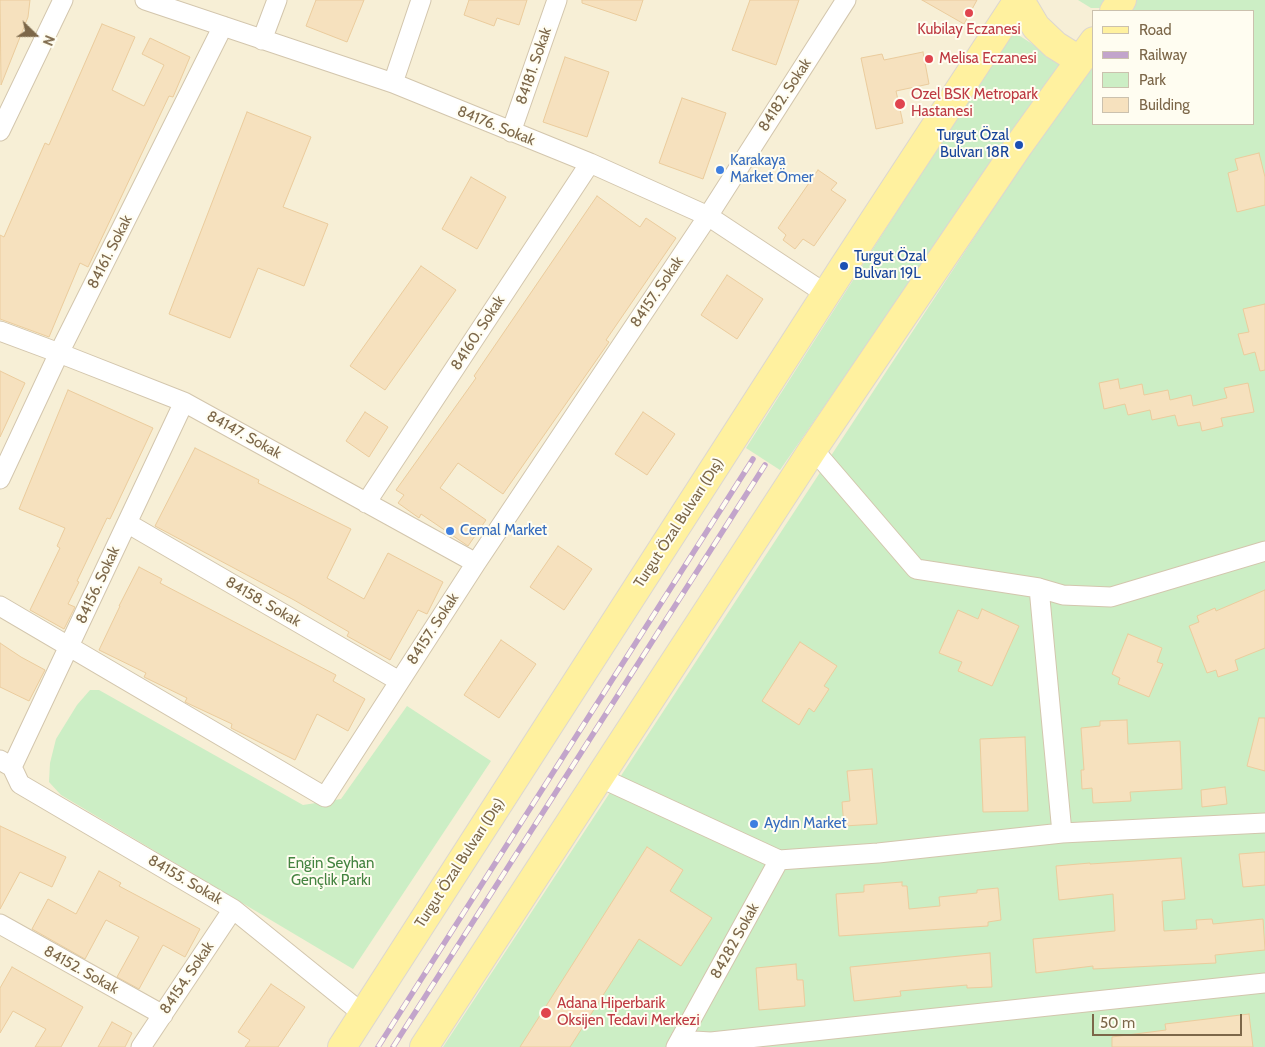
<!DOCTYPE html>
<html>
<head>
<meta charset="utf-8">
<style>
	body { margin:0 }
	#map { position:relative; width:1265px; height:1047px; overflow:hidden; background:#fefbe9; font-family:Cabin,sans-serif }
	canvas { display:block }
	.legend { position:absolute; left:1092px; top:10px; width:162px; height:115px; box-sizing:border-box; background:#fffdf1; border:1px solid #cbc1ae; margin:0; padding:6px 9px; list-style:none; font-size:15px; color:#7c6749 }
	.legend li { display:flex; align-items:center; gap:10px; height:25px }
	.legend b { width:25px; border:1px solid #cbc1ae }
	.north { position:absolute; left:10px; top:10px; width:50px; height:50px; -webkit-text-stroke:4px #fffdf1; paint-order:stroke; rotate:112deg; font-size:14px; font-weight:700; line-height:20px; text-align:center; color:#7c6749 }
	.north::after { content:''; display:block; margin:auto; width:18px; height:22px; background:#7c6749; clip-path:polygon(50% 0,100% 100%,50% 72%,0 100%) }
	.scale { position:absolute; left:1092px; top:1014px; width:150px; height:22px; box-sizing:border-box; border:2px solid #7c6749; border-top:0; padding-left:6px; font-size:15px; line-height:18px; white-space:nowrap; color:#7c6749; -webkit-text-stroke:4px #fffdf1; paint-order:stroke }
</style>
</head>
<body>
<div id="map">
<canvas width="1265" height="1047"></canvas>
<ul class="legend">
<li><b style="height:6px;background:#fff19f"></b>Road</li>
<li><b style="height:6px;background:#c2a4cb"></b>Railway</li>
<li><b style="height:14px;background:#cceec5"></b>Park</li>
<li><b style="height:14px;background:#f6e1be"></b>Building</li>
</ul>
<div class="north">N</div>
<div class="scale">50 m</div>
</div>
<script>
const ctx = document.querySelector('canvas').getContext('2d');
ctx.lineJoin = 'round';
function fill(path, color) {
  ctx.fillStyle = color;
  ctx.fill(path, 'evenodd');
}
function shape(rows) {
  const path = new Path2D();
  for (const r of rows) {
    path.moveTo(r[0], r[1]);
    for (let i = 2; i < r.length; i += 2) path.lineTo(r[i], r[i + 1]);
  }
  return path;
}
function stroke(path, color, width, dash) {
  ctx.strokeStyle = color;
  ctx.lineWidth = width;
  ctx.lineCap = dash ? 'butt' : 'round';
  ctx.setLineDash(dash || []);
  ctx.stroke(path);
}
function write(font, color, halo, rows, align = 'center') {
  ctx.font = font + ' Cabin,sans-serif';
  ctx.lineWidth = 4;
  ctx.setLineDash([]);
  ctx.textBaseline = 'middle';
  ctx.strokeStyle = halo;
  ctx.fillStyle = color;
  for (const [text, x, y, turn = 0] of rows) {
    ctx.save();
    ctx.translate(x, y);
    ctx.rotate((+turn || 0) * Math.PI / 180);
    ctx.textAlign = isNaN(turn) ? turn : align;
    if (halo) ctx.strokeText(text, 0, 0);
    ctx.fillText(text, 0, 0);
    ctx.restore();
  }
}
const residential = shape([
	[0,0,1265,0,1265,1047,0,1047],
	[1094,11,1254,11,1254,124,1094,124]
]);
const green = shape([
	[1078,0,1107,0,1101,8,1091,8],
	[1126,0,1265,0,1265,1047,443,1047,1094,55,1094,124,1254,124,1254,11,1120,11],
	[1012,31,1034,45,1045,32,1071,51,780,470,746,448],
	[90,690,99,690,303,805,341,799,407,706,491,761,353,969,61,795,49,782,50,763,56,739,77,705]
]);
const building = shape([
	[0,0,30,0,28,17,1,85,0,0],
	[316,0,364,0,347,42,306,26,316,0],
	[469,0,527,0,519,25,497,18,494,26,464,15,469,0],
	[582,0,643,0,636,21,582,3,582,0],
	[750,0,799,0,776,65,732,50,750,0],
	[922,0,977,0,964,24,922,0],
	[102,24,135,37,112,90,144,106,164,65,142,54,150,38,190,57,173,97,169,96,88,267,80,263,49,337,0,319,0,235,4,237,45,143,49,145,102,24],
	[923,52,929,84,896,91,903,123,876,129,861,58,882,54,884,60,923,52],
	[565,57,609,72,587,137,543,122,565,57],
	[682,98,726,113,703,179,659,163,682,98],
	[247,112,311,137,283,207,328,224,304,286,258,268,230,338,169,314,247,112],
	[1259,153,1265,177,1265,205,1237,212,1228,173,1238,170,1235,159,1259,153],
	[818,170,837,183,831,190,846,200,814,246,803,239,795,249,783,240,786,235,778,228,818,170],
	[471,177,506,197,477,249,442,229,471,177],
	[597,196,640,227,646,218,676,238,606,340,609,342,503,494,458,463,440,488,486,520,468,546,421,514,419,518,398,503,404,495,396,490,476,378,474,376,597,196],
	[421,266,456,290,385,390,350,366,421,266],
	[727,275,763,299,737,339,701,315,727,275],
	[1265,304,1265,370,1260,371,1255,352,1244,355,1238,334,1249,332,1243,309,1265,304],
	[0,371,25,383,0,437,0,371],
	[1118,379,1120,389,1142,384,1144,395,1168,390,1170,400,1191,395,1193,406,1227,398,1224,388,1248,383,1254,412,1221,418,1223,426,1202,431,1200,422,1178,426,1175,415,1152,420,1150,410,1128,415,1125,404,1104,409,1099,383,1118,379],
	[68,390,153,428,110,519,107,518,77,581,79,582,68,604,75,607,64,629,30,610,60,548,57,546,65,528,19,509,68,390],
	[365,412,388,427,369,457,346,441,365,412],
	[643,412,675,434,647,475,615,454,643,412],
	[195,448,259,480,258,483,351,529,327,578,364,599,388,553,443,582,427,614,418,610,390,660,347,636,349,632,294,600,155,526,195,448],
	[558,546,592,569,564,610,530,587,558,546],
	[139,567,162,579,160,583,336,675,333,681,365,699,348,731,317,714,295,760,231,728,232,724,185,702,187,698,144,677,146,673,99,650,120,606,119,606,139,567],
	[1265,590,1265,648,1235,660,1238,670,1218,677,1216,670,1207,673,1189,626,1199,622,1197,616,1215,608,1216,611,1265,590],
	[982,609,1019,626,992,686,958,671,962,662,939,653,958,610,978,619,982,609],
	[1128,634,1162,648,1157,662,1163,664,1149,697,1118,684,1120,678,1112,674,1128,634],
	[501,640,536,664,499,718,464,695,501,640],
	[800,642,837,666,824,686,829,689,814,712,809,708,799,725,762,701,800,642],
	[0,643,21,657,45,670,29,701,0,687,0,643],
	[1259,718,1265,718,1265,771,1247,766,1259,718],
	[1127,720,1128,744,1180,741,1182,789,1130,792,1131,801,1093,803,1092,788,1082,789,1081,770,1084,770,1081,728,1100,726,1100,721,1127,720],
	[1025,737,1028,811,983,812,980,739,1025,737],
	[872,769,877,824,844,826,842,802,850,801,847,771,872,769],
	[1225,787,1227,804,1202,807,1201,790,1225,787],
	[0,826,66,857,52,887,20,872,0,909,0,826],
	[647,847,683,870,670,891,712,918,681,966,639,939,570,1047,520,1047,647,847],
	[1265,852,1265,885,1243,887,1239,854,1265,852],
	[1181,858,1185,899,1162,901,1164,931,1197,929,1196,920,1212,919,1213,924,1263,919,1265,950,1215,955,1216,963,1093,969,1093,966,1036,973,1033,939,1115,931,1113,894,1059,900,1056,866,1090,863,1090,864,1181,858],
	[99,871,121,883,119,886,200,929,185,957,163,945,139,989,117,977,139,937,106,920,85,959,32,929,48,899,76,914,99,871],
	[902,882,902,886,907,886,909,909,940,906,939,897,977,893,977,890,998,888,1001,920,988,922,988,926,839,936,836,894,864,892,864,885,902,882],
	[990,953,992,987,967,988,967,985,900,991,901,996,854,1001,850,967,990,953],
	[796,964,797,980,803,980,805,1006,759,1010,756,968,796,964],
	[12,967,83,1007,61,1047,35,1047,46,1029,13,1011,0,1033,0,988,12,967],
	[271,984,305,1007,278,1047,245,1047,250,1040,238,1032,271,984],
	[1249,1014,1253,1047,1112,1047,1112,1037,1166,1030,1165,1024,1249,1014],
	[112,1022,132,1033,125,1047,98,1047,112,1022]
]);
const minor = shape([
	[145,0,393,83,590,163,708,216,826,294],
	[262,40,277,0],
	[393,83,421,0],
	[0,131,63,0],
	[511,132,557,0],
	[0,331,59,353,184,402,476,563],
	[813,449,916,569,1039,588,1063,595,1111,597,1265,551],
	[0,479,59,353,223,26],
	[366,503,590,163],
	[127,523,399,681],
	[1039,588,1062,833],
	[0,606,325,797,476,563,708,216,846,0],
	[0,760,12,767,20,784,233,909,363,1014],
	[12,767,184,402],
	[599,777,779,860,878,853,1062,833,1265,823],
	[0,924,163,1015],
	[681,1038,694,1041,711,1042,1265,983],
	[141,1047,233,909],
	[676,1047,779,860]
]);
const primary = shape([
	[1020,0,1036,27,1055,45,1071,55,1083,57],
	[1114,11,1122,0],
	[342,1047,844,266,1018,0],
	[424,1047,813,449,1019,145,1094,41]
]);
const rail = shape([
	[378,1047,753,459],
	[393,1047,765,465]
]);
const markers = [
	[969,13,5,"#e0444e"],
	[929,59,5,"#e0444e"],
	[900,104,6,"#e0444e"],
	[1019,145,5,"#1a4fb4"],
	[720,170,5,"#3f7fe0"],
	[844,266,5,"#1a4fb4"],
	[450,531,5,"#3f7fe0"],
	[754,824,5,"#3f7fe0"],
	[546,1013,6,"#e0444e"]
];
const healthNames = [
	["Kubilay Eczanesi",969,30,"center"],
	["Melisa Eczanesi",939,59],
	["Ozel BSK Metropark",911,95],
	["Hastanesi",911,112],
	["Adana Hiperbarik",557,1004],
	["Oksijen Tedavi Merkezi",557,1021]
];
const streetNames = [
	["84181. Sokak",534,66,-71],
	["84182. Sokak",785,95,-57],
	["84176. Sokak",496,126,22],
	["84161. Sokak",110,252,-63],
	["84157. Sokak",657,292,-56],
	["84160. Sokak",478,333,-57],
	["84147. Sokak",244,435,29],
	["Turgut Özal Bulvarı (Dış)",679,523,-57],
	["84156. Sokak",98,585,-65],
	["84158. Sokak",263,602,30],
	["84157. Sokak",433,629,-57],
	["Turgut Özal Bulvarı (Dış)",460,863,-57],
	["84155. Sokak",185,880,30],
	["84282 Sokak",735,941,-61],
	["84152. Sokak",81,970,29],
	["84154. Sokak",187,978,-56]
];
const transitNames = [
	["Turgut Özal",1009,136],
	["Bulvarı 18R",1009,153],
	["Turgut Özal",854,257,"left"],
	["Bulvarı 19L",854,274,"left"]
];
const shopNames = [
	["Karakaya",730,161],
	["Market Ömer",730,178],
	["Cemal Market",460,531],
	["Aydın Market",764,824]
];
const parkNames = [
	["Engin Seyhan",331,864],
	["Gençlik Parkı",331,881]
];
fill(residential, '#f7efd6');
fill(green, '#cceec5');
fill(building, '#f6e1be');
stroke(building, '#ebcc9d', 1);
stroke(minor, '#d3c6ad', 21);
stroke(primary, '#ddd7d0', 30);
stroke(minor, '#fff', 19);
stroke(primary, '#fff19f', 28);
stroke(rail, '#c2a4cb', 5.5);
stroke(rail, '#fffdf1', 4, [11]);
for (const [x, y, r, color] of markers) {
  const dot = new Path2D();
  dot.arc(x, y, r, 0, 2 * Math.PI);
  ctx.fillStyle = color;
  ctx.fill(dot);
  stroke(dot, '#fffdf1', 2);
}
write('15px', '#be3a42', '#fffdf1', healthNames, 'left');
write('15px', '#7c6749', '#fffdf1', streetNames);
write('15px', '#164399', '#fffdf1', transitNames, 'right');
write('15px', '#366cbe', '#fffdf1', shopNames, 'left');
write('15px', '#448340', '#fffdf1', parkNames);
</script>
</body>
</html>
